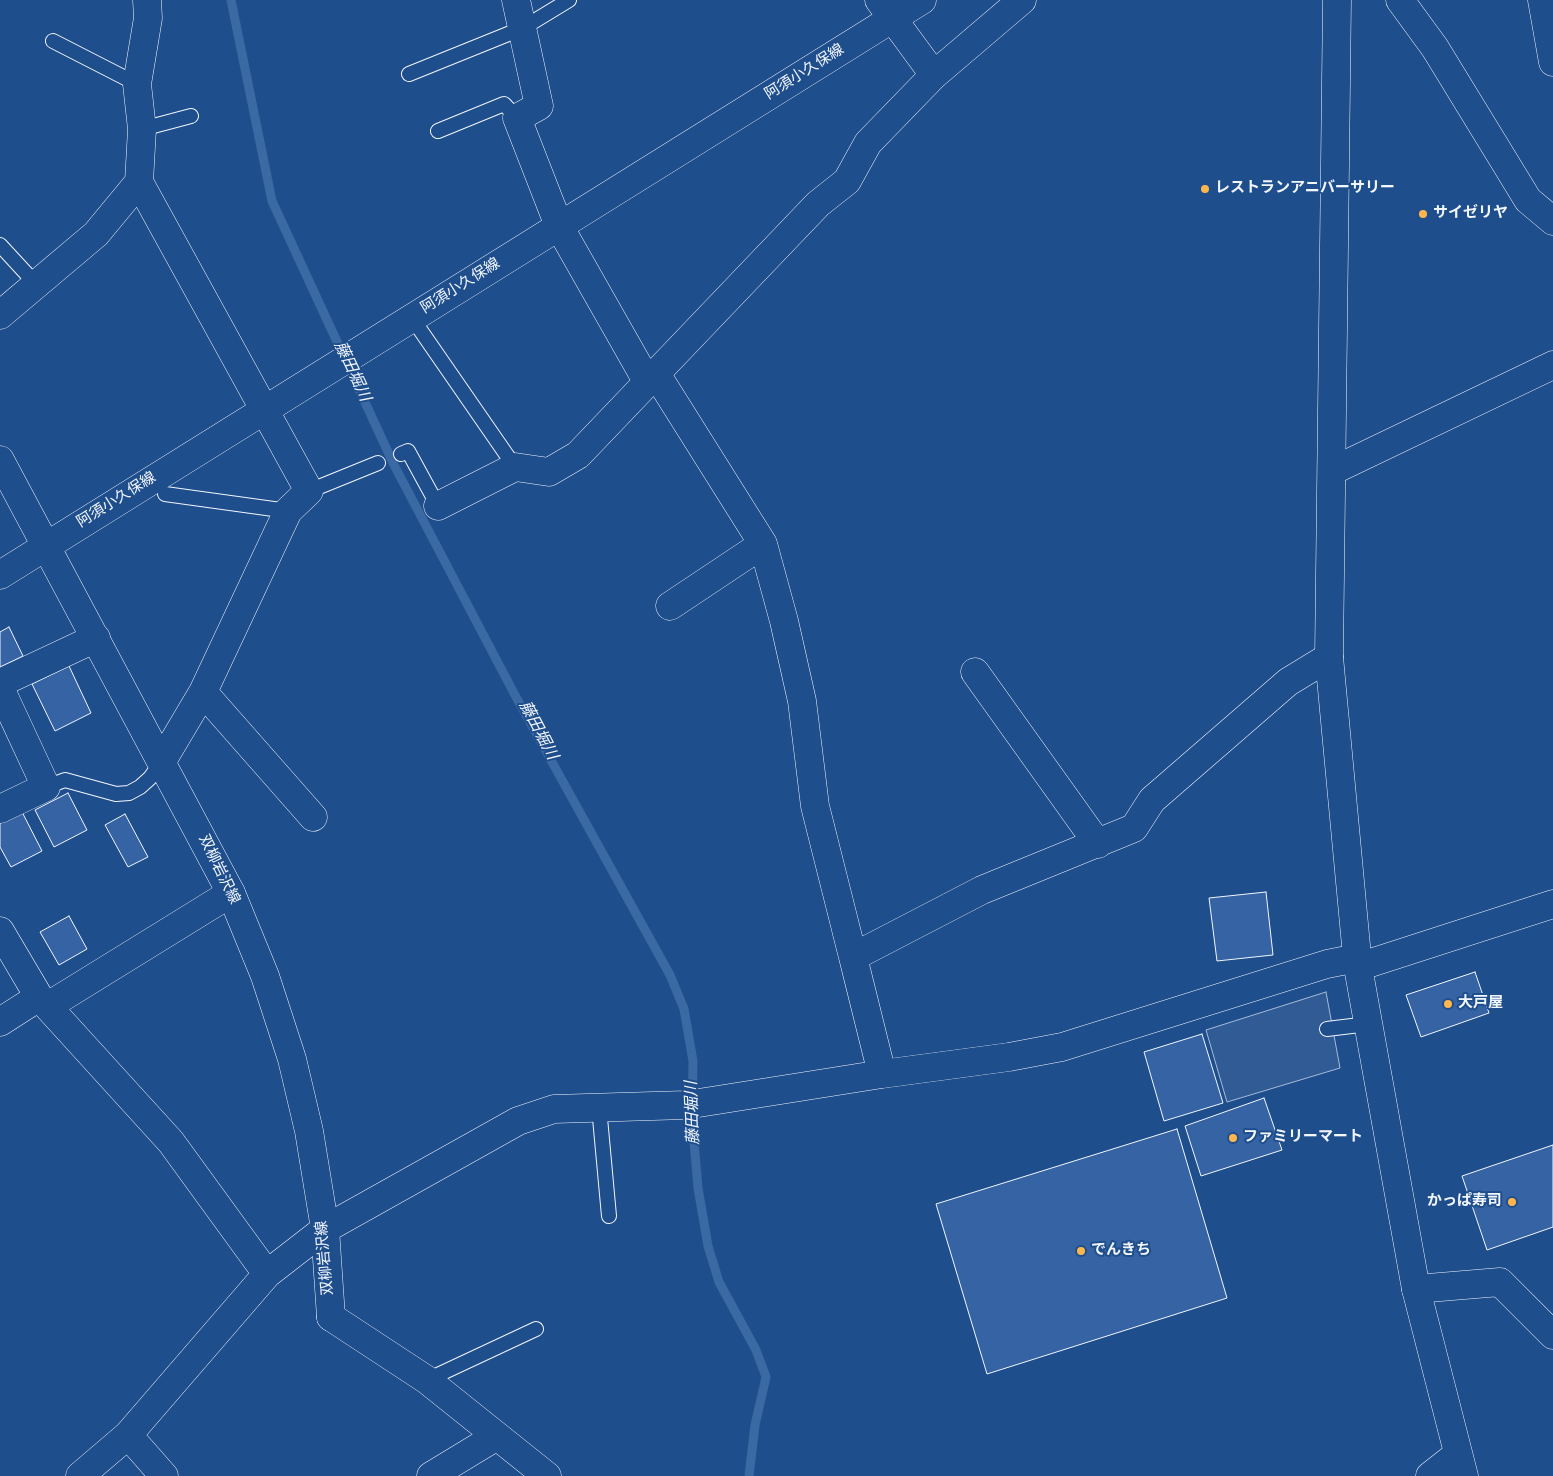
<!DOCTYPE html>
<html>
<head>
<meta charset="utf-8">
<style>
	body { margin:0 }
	canvas { display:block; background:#1f4e8c }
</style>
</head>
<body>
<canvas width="1553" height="1476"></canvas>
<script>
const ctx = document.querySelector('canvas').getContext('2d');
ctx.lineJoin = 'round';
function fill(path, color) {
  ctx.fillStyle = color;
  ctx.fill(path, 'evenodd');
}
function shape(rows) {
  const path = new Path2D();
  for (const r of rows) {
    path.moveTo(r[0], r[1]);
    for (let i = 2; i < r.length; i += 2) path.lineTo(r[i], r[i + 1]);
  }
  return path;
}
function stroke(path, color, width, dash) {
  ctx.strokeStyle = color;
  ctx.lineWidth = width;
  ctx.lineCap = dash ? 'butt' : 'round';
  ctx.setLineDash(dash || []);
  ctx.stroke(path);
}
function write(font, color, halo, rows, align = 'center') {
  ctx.font = font + ' Overpass,"Noto Sans JP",sans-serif';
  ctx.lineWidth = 4;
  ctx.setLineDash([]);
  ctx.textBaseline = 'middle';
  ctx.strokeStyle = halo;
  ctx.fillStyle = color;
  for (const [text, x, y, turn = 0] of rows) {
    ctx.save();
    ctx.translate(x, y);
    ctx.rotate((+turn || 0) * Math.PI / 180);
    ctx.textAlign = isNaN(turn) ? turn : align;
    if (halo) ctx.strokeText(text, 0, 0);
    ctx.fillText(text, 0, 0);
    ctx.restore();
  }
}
const parking = shape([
	[1326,992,1340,1068,1227,1102,1206,1030,1326,992]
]);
const stream = shape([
	[231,0,272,201,394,465,516,697,670,975,684,1009,693,1061,692,1119,698,1188,708,1246,719,1282,756,1350,766,1377,755,1425,749,1476]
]);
const building = shape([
	[9,627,23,656,0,667,0,632,9,627],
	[69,666,91,713,55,731,32,684,69,666],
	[68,793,87,830,54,847,35,810,68,793],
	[20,808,42,851,11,867,0,847,0,818,20,808],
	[125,814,148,857,128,867,105,825,125,814],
	[1266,892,1273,955,1217,961,1209,898,1266,892],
	[69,916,87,949,59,965,40,932,69,916],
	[1475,972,1489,1013,1421,1037,1406,995,1475,972],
	[1202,1034,1223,1103,1164,1121,1144,1052,1202,1034],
	[1264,1098,1282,1150,1201,1176,1185,1126,1264,1098],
	[1177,1129,1227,1298,987,1374,936,1204,1177,1129],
	[1553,1145,1553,1227,1487,1250,1462,1176,1553,1145]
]);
const lane = shape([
	[53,41,137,84],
	[409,74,523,28,569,0],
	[142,129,191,116],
	[438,131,504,104,517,118],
	[0,245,36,284],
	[412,318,515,467],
	[401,454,408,451,438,506],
	[309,491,378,463],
	[165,494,288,511],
	[46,787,65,780,116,794,129,793,140,787,150,778,162,761],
	[1327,1029,1368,1024],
	[599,1107,609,1216],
	[427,1380,536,1329]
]);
const street = shape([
	[147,0,148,18,137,84,142,129,139,182,309,491,288,511,203,692,162,761],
	[516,0,539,106,517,118,559,226,647,381],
	[879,0,934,75],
	[1400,0,1435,48,1528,200,1553,221],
	[1542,0,1553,62],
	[0,315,96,234,139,182],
	[655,372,763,544,784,621,802,701,815,806,853,957],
	[1332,471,1553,365],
	[438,506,515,467,549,472,578,455,818,204,847,181,868,143,934,75,1022,0],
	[670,606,763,544],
	[975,672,1098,844],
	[0,683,96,638],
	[0,688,46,787,0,809],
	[203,692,313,817],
	[0,931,39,997,171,1142,267,1274],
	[1358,967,1553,904],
	[48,1006,231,893],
	[0,1022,39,997],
	[882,1074,853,957,982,890,1134,828,1152,800,1288,682,1329,657],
	[1416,1289,1500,1282,1553,1335],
	[331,1317,427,1380,547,1476],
	[128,1435,164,1476],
	[80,1476,128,1435,267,1274,325,1229,518,1121,554,1109,686,1105,882,1074,1009,1057,1062,1047,1327,964,1357,958],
	[431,1476,497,1436]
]);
const secondary = shape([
	[1337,0,1329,657,1358,967,1416,1289,1464,1476],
	[0,460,231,893,265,976,292,1059,309,1131,325,1229,331,1317],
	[0,575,922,0],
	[1430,1476,1458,1454]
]);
const markers = [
	[1205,189,5,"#ffb74d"],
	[1423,214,5,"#ffb74d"],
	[1448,1004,5,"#ffb74d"],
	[1233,1138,5,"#ffb74d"],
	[1512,1202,5,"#ffb74d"],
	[1081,1251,5,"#ffb74d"]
];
const streetNames = [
	["阿須小久保線",805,73,-32],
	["阿須小久保線",461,287,-32],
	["阿須小久保線",117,501,-32],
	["双柳岩沢線",218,870,64],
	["双柳岩沢線",326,1258,-95]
];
const poiNames = [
	["レストランアニバーサリー",1215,189],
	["サイゼリヤ",1433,214],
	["大戸屋",1458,1004],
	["ファミリーマート",1243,1138],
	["かっぱ寿司",1502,1202,"right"],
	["でんきち",1091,1251]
];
const waterNames = [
	["藤田堀川",351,372,65],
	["藤田堀川",537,731,62],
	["藤田堀川",694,1113,-92]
];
fill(parking, '#305b95');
stroke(parking, '#a8bbd7', 1);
stroke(stream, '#3b69a3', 9);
fill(building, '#3563a3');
stroke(building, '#f2f6ff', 1);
stroke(lane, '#f2f6ff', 16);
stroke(street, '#f2f6ff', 29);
stroke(secondary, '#f2f6ff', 29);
stroke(lane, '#1f4e8c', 14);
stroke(street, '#1f4e8c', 28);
stroke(secondary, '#1f4e8c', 28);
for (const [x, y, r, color] of markers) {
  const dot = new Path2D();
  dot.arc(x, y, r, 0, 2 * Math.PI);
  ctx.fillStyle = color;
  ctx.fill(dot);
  stroke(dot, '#1f4e8c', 2);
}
write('15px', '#f2f6ff', '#1f4e8c', streetNames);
write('bold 15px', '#f2f6ff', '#1f4e8c', poiNames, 'left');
write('italic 16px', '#f2f6ff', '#1f4e8c', waterNames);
</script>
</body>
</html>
